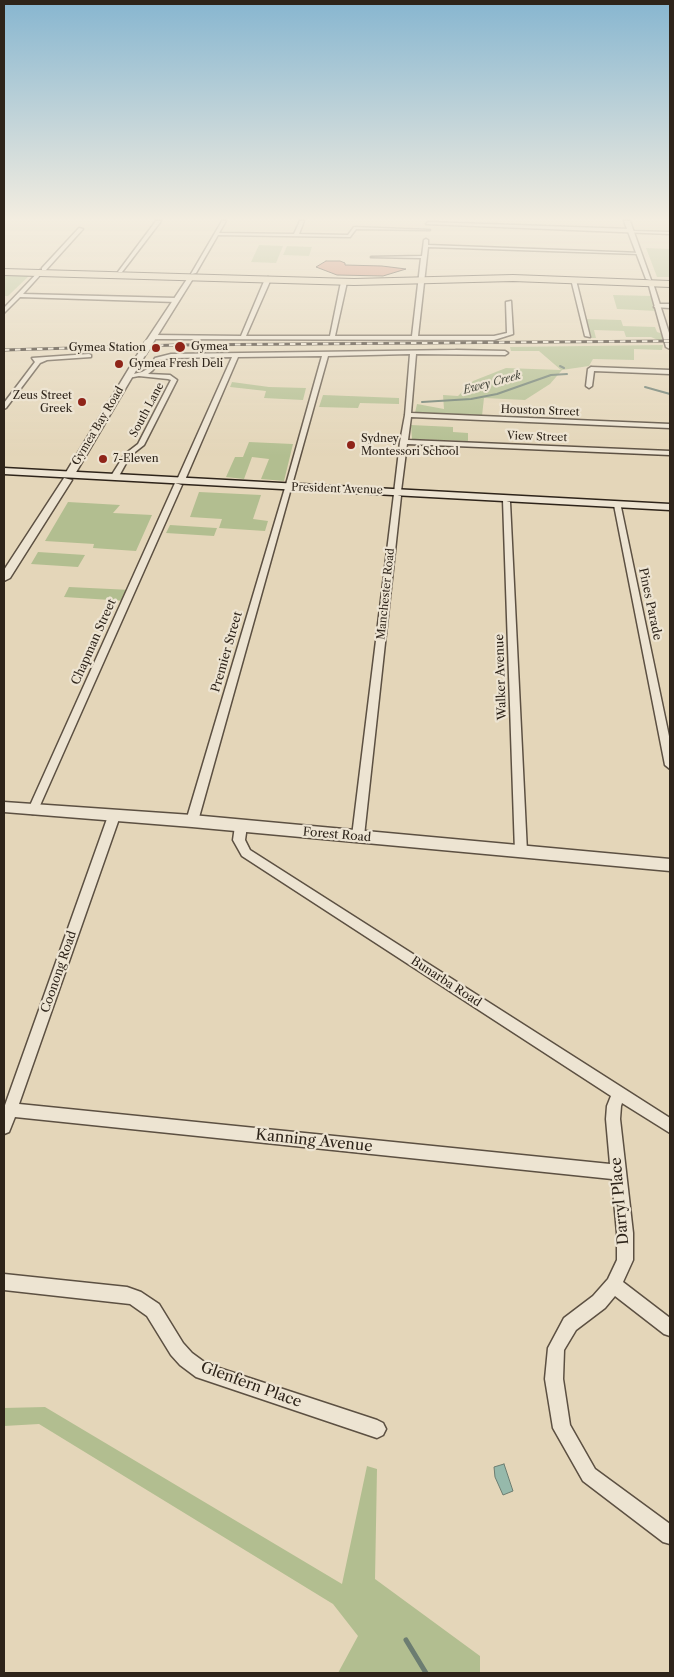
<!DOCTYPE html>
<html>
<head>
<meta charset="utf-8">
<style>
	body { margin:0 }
	#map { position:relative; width:674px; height:1677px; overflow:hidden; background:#e4d6b9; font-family:"Libre Caslon Text",serif }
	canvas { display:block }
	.frame { position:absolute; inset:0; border:5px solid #2e241a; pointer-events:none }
</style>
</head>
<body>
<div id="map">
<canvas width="674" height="1677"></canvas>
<div class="frame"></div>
</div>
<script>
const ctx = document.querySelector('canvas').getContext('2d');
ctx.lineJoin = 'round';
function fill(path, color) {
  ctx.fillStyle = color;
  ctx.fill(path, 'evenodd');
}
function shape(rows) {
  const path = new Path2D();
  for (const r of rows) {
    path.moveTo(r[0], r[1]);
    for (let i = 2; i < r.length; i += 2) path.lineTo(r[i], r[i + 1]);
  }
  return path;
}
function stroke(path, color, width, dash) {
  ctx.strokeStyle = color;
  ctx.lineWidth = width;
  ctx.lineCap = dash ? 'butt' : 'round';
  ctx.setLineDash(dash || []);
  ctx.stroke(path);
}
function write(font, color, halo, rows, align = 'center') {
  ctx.font = font + ' "Libre Caslon Text",serif';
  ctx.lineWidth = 4.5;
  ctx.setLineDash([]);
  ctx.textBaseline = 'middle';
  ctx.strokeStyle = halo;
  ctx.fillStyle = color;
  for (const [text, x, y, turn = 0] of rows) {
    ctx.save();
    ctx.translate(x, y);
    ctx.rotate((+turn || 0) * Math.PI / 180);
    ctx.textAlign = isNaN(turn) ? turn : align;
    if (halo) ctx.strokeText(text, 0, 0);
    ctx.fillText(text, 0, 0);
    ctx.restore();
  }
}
const green = shape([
	[259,245,283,246,276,263,251,262],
	[287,246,312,247,309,256,283,255],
	[646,248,670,249,670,277,657,277],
	[4,274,30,275,8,296,4,296],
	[613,295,653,296,657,311,617,309],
	[586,319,621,320,623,326,655,327,657,332,663,334,667,340,658,340,651,337,626,337,624,331,594,330,596,338,591,338],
	[663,345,662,350,634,349,634,360,593,359,589,366,562,370,550,384,525,400,484,398,482,416,415,413,417,404,444,409,443,395,458,396,473,381,506,368,561,370,539,351,511,351,510,347],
	[232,382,269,387,306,388,303,400,264,398,266,391,230,387],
	[323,395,399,398,399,404,360,403,358,408,319,407],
	[411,425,453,427,453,432,468,433,468,441,412,439],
	[249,442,293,444,284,481,261,479,269,459,252,457,244,479,226,477,235,457,243,457],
	[199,492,261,495,253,519,268,521,265,531,219,528,222,519,190,517],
	[68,502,120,505,113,513,152,515,136,551,93,548,94,544,45,541],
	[170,525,216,528,217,528,214,536,166,533],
	[38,552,85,555,78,567,31,564],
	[69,587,131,590,126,601,64,597],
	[45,1407,342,1584,367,1466,377,1469,375,1579,480,1656,480,1673,338,1673,358,1636,333,1604,39,1424,4,1426,4,1408]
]);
const water = shape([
	[504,1464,513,1491,503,1495,495,1477,494,1467,504,1464]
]);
const streamFar1 = shape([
	[560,366,564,368],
	[645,387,670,394],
	[422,402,471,399,497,394,551,375,567,374]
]);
const stream = shape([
	[406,1640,426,1673]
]);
const building = shape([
	[326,261,340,261,345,263,345,265,382,266,406,269,383,276,337,275,316,267,326,261]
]);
const minor = shape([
	[156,221,161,221,122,272,118,272,156,221],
	[222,221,226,221,219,233,294,234,300,221,304,221,299,234,348,235,354,227,430,230,356,229,350,237,218,235,196,273,191,274,222,221],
	[428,222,631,229,633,231,670,232,670,234,426,224,428,222],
	[79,228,83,229,46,270,42,270,42,268,79,228],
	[426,239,428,240,428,245,641,253,639,254,428,247,418,336,494,336,507,333,506,302,511,301,513,334,494,340,153,339,150,337,153,335,241,336,265,279,268,277,271,279,246,336,330,336,341,282,344,280,347,282,335,336,412,336,421,258,371,257,422,256,424,240,426,239],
	[40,270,42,273,23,294,176,298,179,300,176,302,20,297,4,313,4,308,40,270],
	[571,279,576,280,590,337,585,336,571,279],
	[656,304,670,304,670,308,654,307,656,304],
	[456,350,505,351,508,353,505,355,416,354,411,413,670,424,670,428,411,417,408,440,670,451,670,455,407,444,401,491,394,493,400,442,405,415,410,354,328,356,198,821,192,825,188,824,186,821,285,488,322,356,238,357,185,480,181,482,177,480,232,357,171,358,159,360,153,370,148,374,170,375,177,380,144,445,130,456,119,476,115,478,111,476,125,454,138,444,171,380,168,379,139,376,128,378,125,376,142,372,149,368,155,358,171,354,456,350],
	[89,354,91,355,91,357,47,360,40,363,6,408,4,409,4,403,35,362,32,358,89,354],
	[591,367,670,370,670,374,594,371,592,386,589,388,586,386,588,369,591,367],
	[175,483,182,485,38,810,33,814,29,813,28,810,175,483],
	[394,494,401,496,364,836,362,839,358,840,354,839,352,836,394,494],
	[503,500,510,502,527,852,525,855,521,856,517,855,515,852,503,500],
	[614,505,621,507,670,741,670,769,665,765,614,505],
	[114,812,120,816,19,1104,610,1164,606,1119,607,1106,611,1096,242,856,233,840,235,826,241,822,247,826,245,840,250,850,670,1118,670,1133,622,1103,621,1106,620,1119,633,1233,633,1260,623,1282,670,1318,670,1336,664,1334,615,1296,605,1308,576,1330,564,1350,563,1379,570,1425,595,1469,670,1524,670,1544,663,1542,583,1481,553,1428,545,1379,548,1348,564,1318,593,1296,608,1279,617,1260,617,1233,612,1179,15,1117,9,1132,4,1134,4,1108,108,816,114,812],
	[4,1274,127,1287,141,1292,159,1304,183,1343,192,1353,207,1364,377,1420,383,1423,386,1429,383,1435,377,1438,196,1377,180,1365,171,1355,147,1316,130,1304,4,1290,4,1274]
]);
const tertiary = shape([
	[624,221,630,221,651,280,646,279,624,221],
	[189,276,194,277,151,346,145,346,144,344,189,276],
	[648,282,653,283,670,336,670,349,666,347,648,282],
	[143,350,147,352,75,474,67,476,65,474,139,352,143,350],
	[64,478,72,480,10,578,4,581,4,570,64,478],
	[4,802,192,815,670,859,670,871,192,827,4,812,4,802]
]);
const secondary = shape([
	[4,468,670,504,670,510,4,474,4,468]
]);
const primary = shape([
	[4,269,354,279,513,275,670,281,670,287,513,281,354,285,4,275,4,269]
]);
const rail = shape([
	[4,350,176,345,670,341]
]);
const tertiaryBridge = shape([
	[143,352,148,344]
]);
const markers = [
	[180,347,6,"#8f2418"],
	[156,348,5,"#8f2418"],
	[119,364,5,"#8f2418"],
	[82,402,5,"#8f2418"],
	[351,445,5,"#8f2418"],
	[103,459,5,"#8f2418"]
];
const farPoinames = [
	["Gymea",191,347],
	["Gymea Station",146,348,"right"],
	["Gymea Fresh Deli",129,364],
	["Zeus Street",72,396,"right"],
	["Greek",72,409,"right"],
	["Sydney",361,439],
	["Montessori School",361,452],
	["7-Eleven",113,459]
];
const farWaternames = [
	["Ewey Creek",492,383,-15]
];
const farStreetnames = [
	["South Lane",147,410,-62],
	["Houston Street",540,411,2],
	["Gymea Bay Road",98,426,-59],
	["View Street",537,437,2],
	["President Avenue",337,489,2],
	["Manchester Road",386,594,-84]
];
const streetNames = [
	["Pines Parade",650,604,78],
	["Chapman Street",94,642,-66],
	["Premier Street",227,652,-74],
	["Walker Avenue",501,677,-92],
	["Forest Road",337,835,5],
	["Coonong Road",59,972,-71],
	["Bunarba Road",446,982,33]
];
const nearStreetnames = [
	["Kanning Avenue",314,1141,6],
	["Darryl Place",620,1201,-95],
	["Glenfern Place",251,1385,20]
];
fill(green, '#b2be90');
fill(water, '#96b9ab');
stroke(water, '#6c7d71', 1);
stroke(streamFar1, '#6c7d71', 2);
stroke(stream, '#6c7d71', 5);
fill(building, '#c9806c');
stroke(building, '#2e241a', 1);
stroke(minor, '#5c5042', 3);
stroke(tertiary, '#5c5042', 3);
stroke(secondary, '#2e241a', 3);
stroke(primary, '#2e241a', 2);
fill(minor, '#ede4d2');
fill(tertiary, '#ede4d2');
fill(secondary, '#ede4d2');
fill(primary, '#e4d6b9');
stroke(rail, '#2e241a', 3);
stroke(rail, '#ede4d2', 2, [5.5]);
stroke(tertiaryBridge, '#5c5042', 10, []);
stroke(tertiaryBridge, '#ede4d2', 9);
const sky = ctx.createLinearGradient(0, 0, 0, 456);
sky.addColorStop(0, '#87b6d0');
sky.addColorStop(0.48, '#f3ede0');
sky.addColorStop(1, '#f3ede000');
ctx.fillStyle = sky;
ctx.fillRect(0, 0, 674, 456);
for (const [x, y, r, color] of markers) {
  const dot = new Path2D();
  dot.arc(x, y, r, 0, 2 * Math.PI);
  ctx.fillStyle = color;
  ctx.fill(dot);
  stroke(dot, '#ede4d2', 2);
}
write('11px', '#2e241a', '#ede4d2', farPoinames, 'left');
write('italic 11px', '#48493e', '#ede4d2', farWaternames);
write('11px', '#2e241a', '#ede4d2', farStreetnames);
write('12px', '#2e241a', '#ede4d2', streetNames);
write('15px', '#2e241a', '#ede4d2', nearStreetnames);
</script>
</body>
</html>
